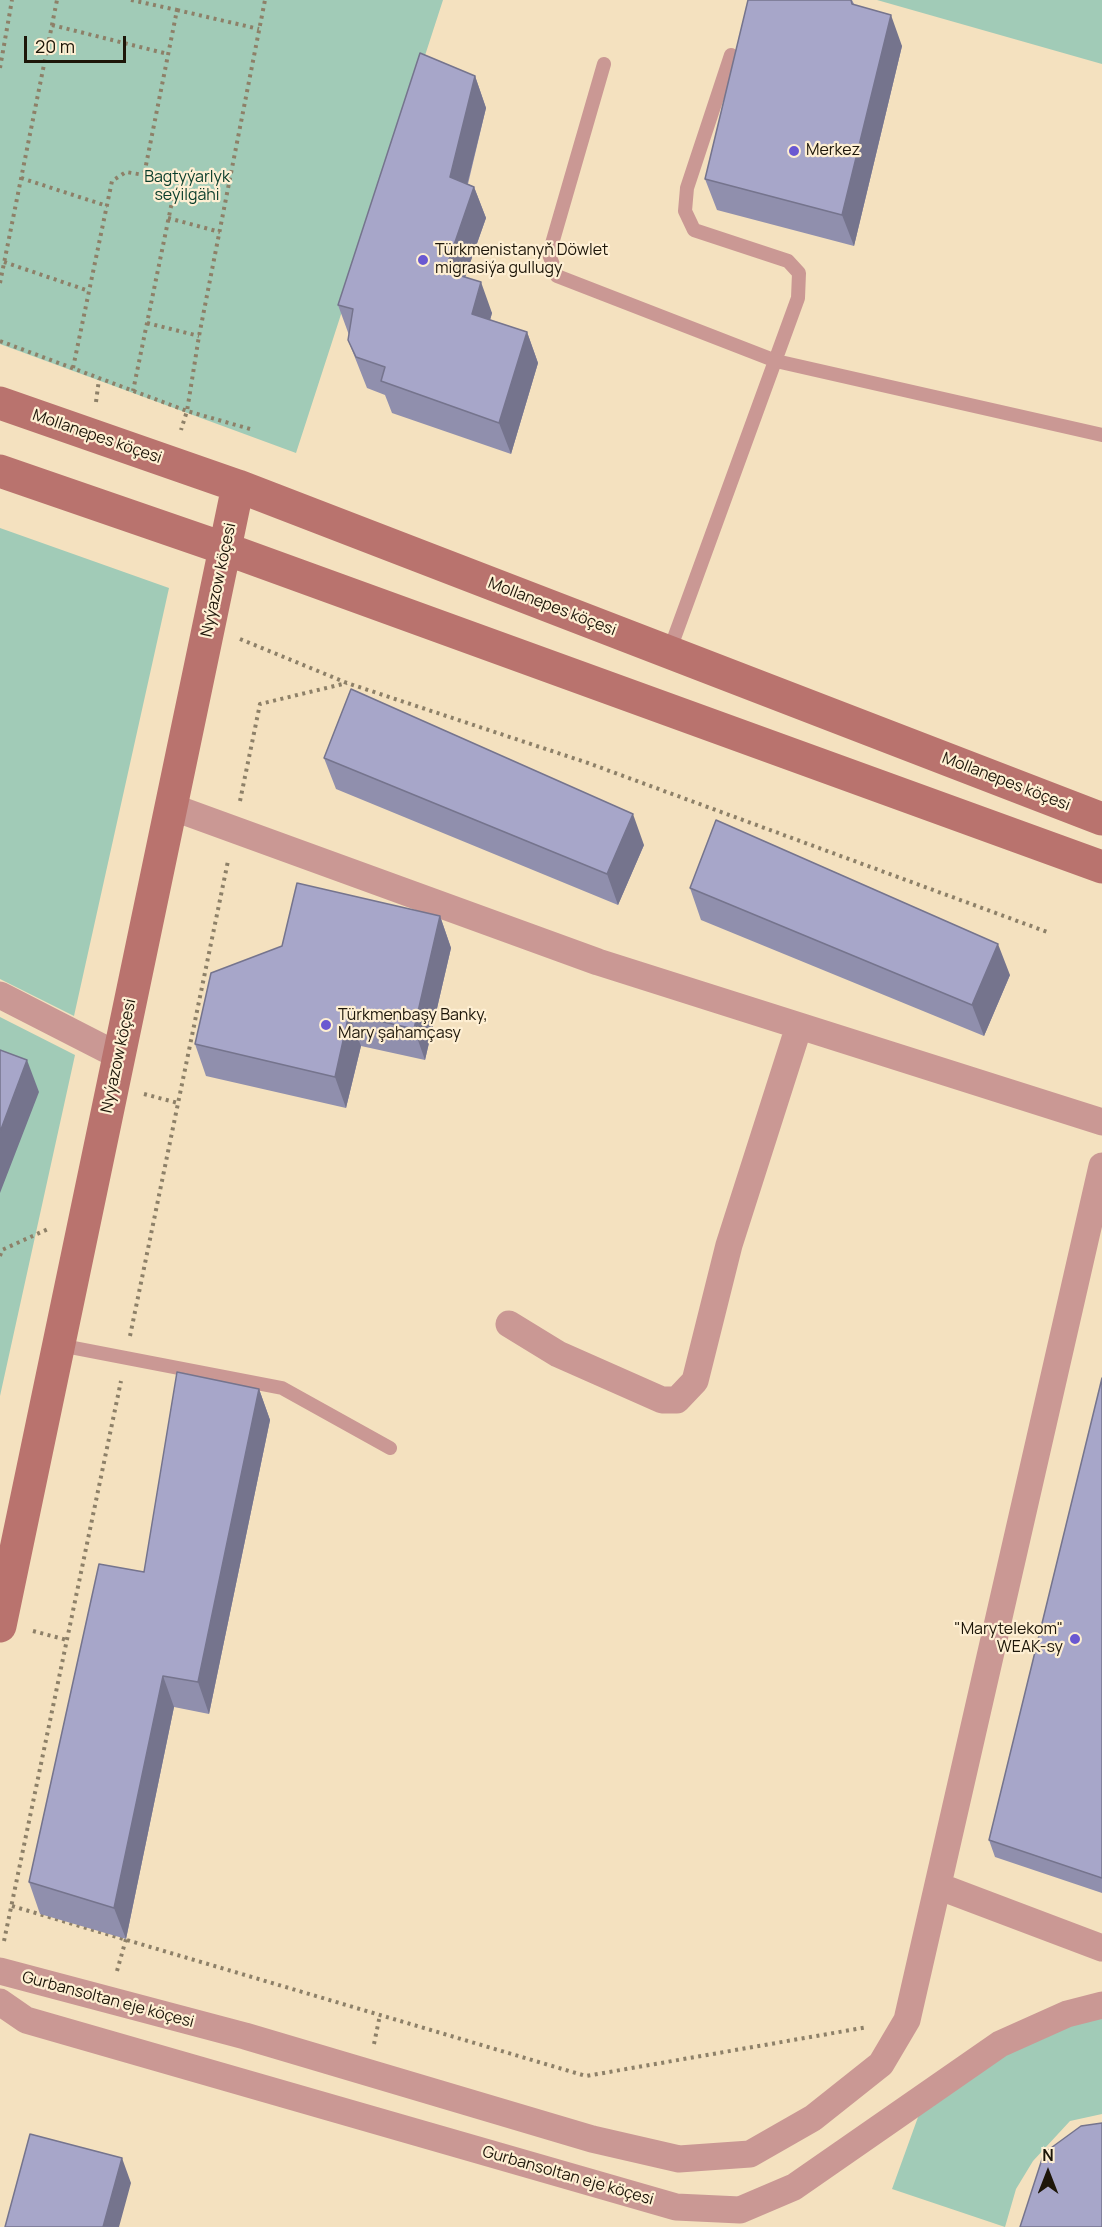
<!DOCTYPE html>
<html>
<head>
<meta charset="utf-8">
<style>
	body { margin:0 }
	#map { position:relative; width:1102px; height:2227px; overflow:hidden; background:#f4e1bf; font-family:Manrope,sans-serif }
	canvas { display:block }
	.north { position:absolute; left:1018px; top:2143px; width:60px; height:60px; -webkit-text-stroke:4px #feefd3; paint-order:stroke; rotate:0deg; font-size:16px; font-weight:700; line-height:24px; text-align:center; color:#1d1609 }
	.north::after { content:''; display:block; margin:auto; width:21px; height:27px; background:#1d1609; clip-path:polygon(50% 0,100% 100%,50% 72%,0 100%) }
	.scale { position:absolute; left:24px; top:36px; width:102px; height:27px; box-sizing:border-box; border:3px solid #1d1609; border-top:0; padding-left:8px; font-size:18px; line-height:21px; white-space:nowrap; color:#1d1609; -webkit-text-stroke:4px #feefd3; paint-order:stroke }
</style>
</head>
<body>
<div id="map">
<canvas width="1102" height="2227"></canvas>
<div class="north">N</div>
<div class="scale">20 m</div>
</div>
<script>
const ctx = document.querySelector('canvas').getContext('2d');
ctx.lineJoin = 'round';
function fill(path, color) {
  ctx.fillStyle = color;
  ctx.fill(path, 'evenodd');
}
function shape(rows) {
  const path = new Path2D();
  for (const r of rows) {
    path.moveTo(r[0], r[1]);
    for (let i = 2; i < r.length; i += 2) path.lineTo(r[i], r[i + 1]);
  }
  return path;
}
function stroke(path, color, width, dash) {
  ctx.strokeStyle = color;
  ctx.lineWidth = width;
  ctx.lineCap = dash ? 'butt' : 'round';
  ctx.setLineDash(dash || []);
  ctx.stroke(path);
}
function write(font, color, halo, rows, align = 'center') {
  ctx.font = font + ' Manrope,sans-serif';
  ctx.lineWidth = 4.5;
  ctx.setLineDash([]);
  ctx.textBaseline = 'middle';
  ctx.strokeStyle = halo;
  ctx.fillStyle = color;
  for (const [text, x, y, turn = 0] of rows) {
    ctx.save();
    ctx.translate(x, y);
    ctx.rotate((+turn || 0) * Math.PI / 180);
    ctx.textAlign = isNaN(turn) ? turn : align;
    if (halo) ctx.strokeText(text, 0, 0);
    ctx.fillText(text, 0, 0);
    ctx.restore();
  }
}
const green = shape([
	[0,0,443,0,296,453,0,344],
	[877,0,1102,0,1102,64],
	[0,528,169,588,74,1016,0,979],
	[0,1017,75,1055,0,1396],
	[1102,2005,1102,2114,1070,2121,1033,2161,1016,2189,1005,2227,892,2189,926,2095]
]);
const path = shape([
	[131,0,177,10,144,175,162,180,173,197,133,391],
	[177,10,259,29],
	[52,25,168,54],
	[0,68,12,0],
	[21,178,107,206],
	[168,218,220,232],
	[4,262,89,291],
	[0,283,57,0],
	[147,323,199,336],
	[0,341,187,411,181,430],
	[73,368,112,181,126,172,144,175],
	[96,402,99,379],
	[250,429,187,411,199,336,265,0],
	[240,639,347,683,588,763,1050,933],
	[240,801,260,704,347,683],
	[144,1094,178,1103],
	[0,1256,2,1250,48,1229],
	[130,1336,228,861],
	[33,1631,67,1640],
	[12,1906,586,2076,868,2027],
	[4,1941,121,1381],
	[117,1971,126,1939],
	[374,2044,380,2015]
]);
const lane = shape([
	[604,64,549,254,557,276,776,361,1102,435],
	[669,652,798,298,799,273,788,261,694,230,685,211,687,188,731,55],
	[59,1345,282,1388,390,1448]
]);
const street = shape([
	[172,807,598,962,1102,1122],
	[0,995,119,1056],
	[509,1324,558,1354,662,1400,677,1400,695,1381,729,1245,799,1026],
	[938,1886,1102,1948],
	[0,1971,245,2036,592,2139,679,2159,750,2154,813,2118,881,2064,907,2020,1102,1166],
	[0,2002,26,2020,676,2207,740,2210,794,2187,1000,2044,1067,2014,1102,2005]
]);
const secondary = shape([
	[0,403,238,486,1102,819],
	[0,471,226,549,1102,867],
	[0,1626,238,486]
]);
const wall = shape([
	[748,0,852,0,854,4,902,46,854,246,717,210,705,179],
	[475,76,486,108,468,184,474,187,486,218,465,277,492,313,490,320,527,332,538,363,511,454,392,413,385,395,367,388,348,340,349,335,338,305],
	[324,758,644,845,618,905,336,789],
	[690,888,1010,975,984,1036,701,920],
	[440,916,451,948,425,1060,361,1046,346,1108,206,1076,195,1044],
	[1102,1378,1102,1893,995,1857,989,1840],
	[259,1389,270,1420,209,1714,174,1707,126,1939,40,1914,29,1882,144,1572]
]);
const shadedWall = shape([
	[891,15,902,46,854,246,842,215],
	[475,76,486,108,461,209,450,177],
	[474,187,486,218,456,303,445,271],
	[481,282,492,313,483,345,472,314],
	[527,332,538,363,511,454,499,423],
	[633,814,644,845,618,905,607,874],
	[440,916,451,948,425,1060,414,1029],
	[998,944,1010,975,984,1036,972,1005],
	[349,1014,361,1046,346,1108,335,1077],
	[27,1060,39,1092,0,1193,0,1132],
	[259,1389,270,1420,209,1714,198,1682],
	[163,1676,174,1707,126,1939,114,1908],
	[122,2158,131,2183,119,2227,103,2227]
]);
const building = shape([
	[748,0,851,0,852,4,891,15,842,215,705,179,748,0],
	[420,53,475,76,450,177,474,187,445,271,481,282,472,314,527,332,499,423,381,381,385,367,356,357,348,340,353,309,338,305,420,53],
	[351,689,633,814,607,874,324,758,351,689],
	[716,820,998,944,972,1005,690,888,716,820],
	[297,883,440,916,414,1029,349,1014,335,1077,195,1044,211,973,282,946,297,883],
	[0,1050,27,1060,0,1132,0,1050],
	[177,1372,259,1389,198,1682,163,1676,114,1908,29,1882,99,1564,144,1572,177,1372],
	[1102,1378,1102,1878,989,1840,1102,1378],
	[1102,2123,1102,2227,1020,2227,1044,2153,1081,2126,1102,2123],
	[30,2134,122,2158,103,2227,5,2227,30,2134]
]);
const markers = [
	[794,151,6,"#6a58d1"],
	[423,260,6,"#6a58d1"],
	[326,1025,6,"#6a58d1"],
	[1075,1639,6,"#6a58d1"]
];
const poiNames = [
	["Merkez",806,151],
	["Türkmenistanyň Döwlet",435,251],
	["migrasiýa gullugy",435,269],
	["Türkmenbaşy Banky,",338,1016],
	["Mary şahamçasy",338,1034],
	["\"Marytelekom\"",1063,1630,"right"],
	["WEAK-sy",1063,1648,"right"]
];
const parkNames = [
	["Bagtyýarlyk",187,178],
	["seýilgähi",187,196]
];
const streetNames = [
	["Mollanepes köçesi",97,437,19],
	["Nyýazow köçesi",219,580,-78],
	["Mollanepes köçesi",552,607,21],
	["Mollanepes köçesi",1006,782,21],
	["Nyýazow köçesi",119,1056,-78],
	["Gurbansoltan eje köçesi",108,2000,15],
	["Gurbansoltan eje köçesi",568,2176,16]
];
fill(green, '#a1cbb7');
stroke(path, '#8d8068', 4, [3, 4.5]);
stroke(lane, '#ca9894', 14);
stroke(street, '#ca9894', 27);
stroke(secondary, '#b9736e', 33);
fill(wall, '#908fad');
fill(shadedWall, '#75748d');
fill(building, '#a7a6c9');
stroke(building, '#75748d', 1.5);
for (const [x, y, r, color] of markers) {
  const dot = new Path2D();
  dot.arc(x, y, r, 0, 2 * Math.PI);
  ctx.fillStyle = color;
  ctx.fill(dot);
  stroke(dot, '#feefd3', 2);
}
write('16px', '#1d1609', '#feefd3', poiNames, 'left');
write('16px', '#083c2a', '#feefd3', parkNames);
write('16px', '#1d1609', '#feefd3', streetNames);
</script>
</body>
</html>
